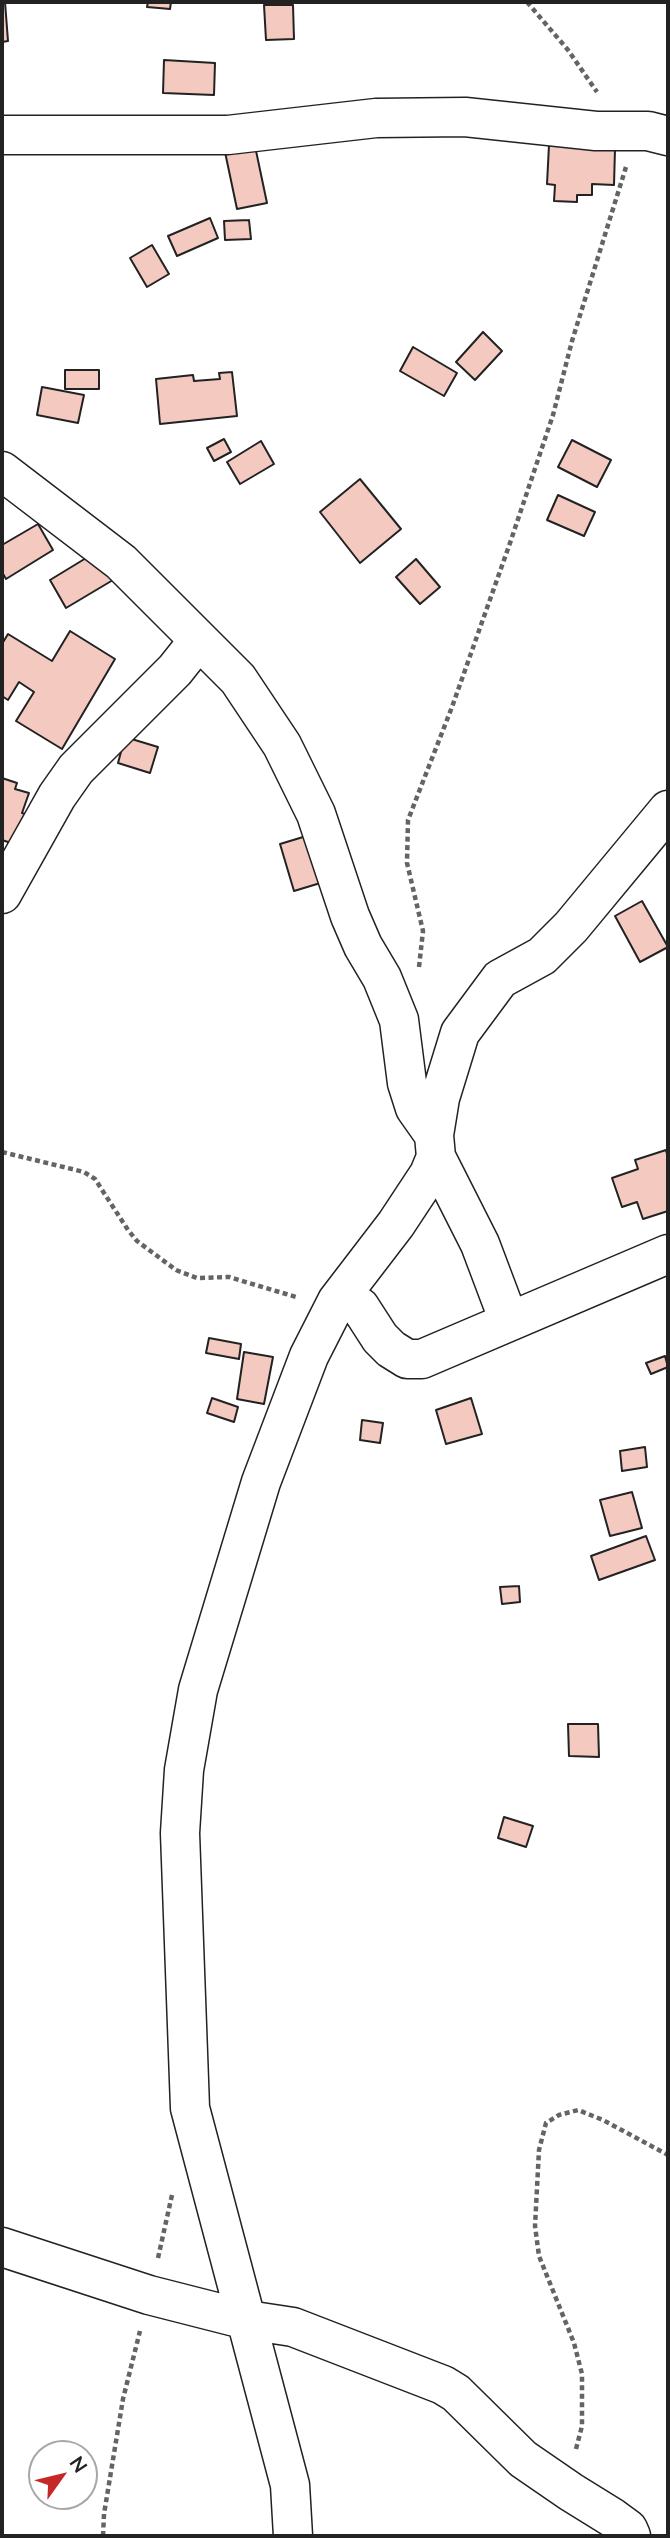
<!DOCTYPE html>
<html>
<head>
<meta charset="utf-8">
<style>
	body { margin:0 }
	#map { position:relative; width:670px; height:2538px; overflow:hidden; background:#fff; font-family:Lato,sans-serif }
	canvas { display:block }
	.frame { position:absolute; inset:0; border:4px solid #222; pointer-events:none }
	.north { position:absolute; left:28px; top:2440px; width:70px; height:70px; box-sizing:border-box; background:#fff; border:2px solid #a7a7a7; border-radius:50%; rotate:56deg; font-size:19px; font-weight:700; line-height:28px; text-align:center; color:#222 }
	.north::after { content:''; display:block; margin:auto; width:24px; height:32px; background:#c62828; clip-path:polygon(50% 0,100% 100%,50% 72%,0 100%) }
</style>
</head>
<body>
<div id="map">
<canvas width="670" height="2538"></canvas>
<div class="frame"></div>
<div class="north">N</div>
</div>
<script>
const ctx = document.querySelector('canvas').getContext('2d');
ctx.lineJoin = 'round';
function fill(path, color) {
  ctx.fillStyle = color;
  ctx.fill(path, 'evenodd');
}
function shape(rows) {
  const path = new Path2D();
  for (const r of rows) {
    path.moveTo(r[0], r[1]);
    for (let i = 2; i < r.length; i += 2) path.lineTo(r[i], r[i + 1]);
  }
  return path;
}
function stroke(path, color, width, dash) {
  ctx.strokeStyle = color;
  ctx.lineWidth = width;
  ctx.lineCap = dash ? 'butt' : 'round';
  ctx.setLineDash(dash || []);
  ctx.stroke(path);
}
const building = shape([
	[2,2,5,2,8,41,2,42,2,2],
	[148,2,171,2,170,9,147,7,148,2],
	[264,5,293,5,294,39,266,40,264,5],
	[164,60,215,63,214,95,163,93,164,60],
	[549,145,615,149,614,185,592,184,592,195,577,195,577,202,554,201,555,185,547,184,549,145],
	[255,146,267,203,237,209,225,152,255,146],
	[210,218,218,238,177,256,168,236,210,218],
	[249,220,251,239,225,240,224,221,249,220],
	[152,245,169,274,147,287,130,258,152,245],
	[483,332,502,351,475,380,456,362,483,332],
	[413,347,457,373,444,396,400,371,413,347],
	[65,370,99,370,99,389,65,389,65,370],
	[232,372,237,416,160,424,156,379,193,375,194,381,220,379,219,373,232,372],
	[42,387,84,395,78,423,37,415,42,387],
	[224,439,231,452,214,461,207,448,224,439],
	[572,440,611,460,597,487,558,467,572,440],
	[261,441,274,464,240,484,227,462,261,441],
	[360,479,401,529,360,563,320,512,360,479],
	[558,495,595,512,584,536,547,520,558,495],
	[38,524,53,550,6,579,2,572,2,545,38,524],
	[96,552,113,580,66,608,50,580,96,552],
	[416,559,440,587,420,604,396,577,416,559],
	[70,631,115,659,62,749,16,721,34,692,19,682,8,700,2,696,2,644,8,634,52,661,70,631],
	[125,737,158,747,150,773,118,763,125,737],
	[2,778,17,783,15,789,29,793,22,813,29,815,20,846,2,840,2,778],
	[313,834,327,881,294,891,280,844,313,834],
	[642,901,668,947,640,962,615,916,642,901],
	[666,1150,668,1158,668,1211,643,1219,637,1202,622,1207,612,1178,638,1169,635,1160,666,1150],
	[209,1338,241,1344,239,1359,206,1353,209,1338],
	[244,1352,273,1357,264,1404,237,1399,244,1352],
	[665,1356,668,1367,651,1374,646,1363,665,1356],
	[212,1398,238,1407,234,1422,207,1413,212,1398],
	[471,1398,482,1434,446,1444,436,1410,471,1398],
	[362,1420,383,1423,380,1443,360,1440,362,1420],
	[645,1447,647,1467,622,1471,620,1451,645,1447],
	[632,1492,642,1528,610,1536,600,1500,632,1492],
	[646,1536,655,1560,599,1580,591,1556,646,1536],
	[519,1586,520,1602,502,1604,500,1587,519,1586],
	[568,1724,598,1724,599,1757,569,1756,568,1724],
	[504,1817,533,1826,526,1847,498,1838,504,1817]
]);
const path = shape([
	[527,2,568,50,597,92],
	[419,967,423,931,407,863,408,820,452,707,510,543,553,415,572,341,626,167],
	[2,1152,84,1172,95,1179,128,1230,137,1241,176,1270,197,1278,229,1277,296,1297],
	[158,2258,172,2195],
	[576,2449,582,2426,582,2374,574,2343,539,2256,535,2226,539,2150,546,2123,559,2115,578,2110,603,2120,668,2155],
	[103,2536,104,2514,123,2399,140,2331]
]);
const minor = shape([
	[2,135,228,135,376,118,465,117,596,131,648,131,668,136],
	[2,471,121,562,238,679,282,745,316,814,350,916,363,946,382,978,399,1020,407,1083,415,1108,434,1135],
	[2,894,57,796,76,769,175,670,198,641],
	[436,1157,480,1244,509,1321],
	[342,1295,360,1307,380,1338,391,1349,407,1359,422,1359,668,1254],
	[2,2247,149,2295,247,2320,293,2327,443,2385,456,2393,523,2459,571,2492,613,2518,628,2529,631,2536],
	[293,2536,290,2485,190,2108,180,1833,184,1770,198,1690,261,1482,309,1356,337,1301,396,1224,429,1174,436,1157,434,1135,440,1098,460,1033,500,979,542,956,571,927,668,810]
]);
fill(building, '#f3c9c0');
stroke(building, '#222', 2);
stroke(minor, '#222', 41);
stroke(path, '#646464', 4.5, [5, 3.5]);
stroke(minor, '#fff', 38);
</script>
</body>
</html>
